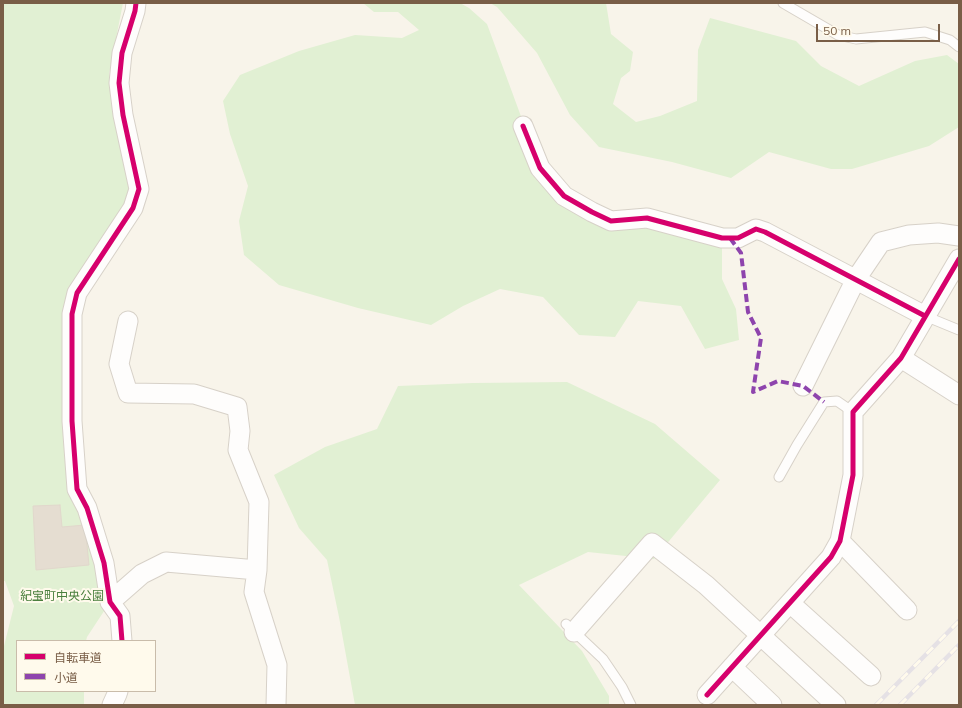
<!DOCTYPE html>
<html>
<head>
<meta charset="utf-8">
<style>
	body { margin:0 }
	#map { position:relative; width:962px; height:708px; overflow:hidden; background:#f8f4ea; font-family:Mulish,"Noto Sans JP",sans-serif }
	canvas { display:block }
	.frame { position:absolute; inset:0; border:4px solid #795e47; pointer-events:none }
	.legend { position:absolute; left:16px; top:640px; width:140px; height:52px; box-sizing:border-box; background:#fffaec; border:1px solid #c9bcaa; margin:0; padding:5px 7px; list-style:none; font-size:12px; color:#795e47 }
	.legend li { display:flex; align-items:center; gap:8px; height:20px }
	.legend b { width:20px; border:1px solid #c9bcaa }
	.scale { position:absolute; left:816px; top:24px; width:124px; height:18px; box-sizing:border-box; border:2px solid #795e47; border-top:0; padding-left:5px; font-size:12px; line-height:14px; white-space:nowrap; color:#795e47; -webkit-text-stroke:3px #fffaec; paint-order:stroke }
</style>
</head>
<body>
<div id="map">
<canvas width="962" height="708"></canvas>
<div class="frame"></div>
<ul class="legend">
<li><b style="height:5px;background:#d6006c"></b>自転車道</li>
<li><b style="height:5px;background:#8e44ad"></b>小道</li>
</ul>
<div class="scale">50 m</div>
</div>
<script>
const ctx = document.querySelector('canvas').getContext('2d');
ctx.lineJoin = 'round';
function fill(path, color) {
  ctx.fillStyle = color;
  ctx.fill(path, 'evenodd');
}
function shape(rows) {
  const path = new Path2D();
  for (const r of rows) {
    path.moveTo(r[0], r[1]);
    for (let i = 2; i < r.length; i += 2) path.lineTo(r[i], r[i + 1]);
  }
  return path;
}
function stroke(path, color, width, dash) {
  ctx.strokeStyle = color;
  ctx.lineWidth = width;
  ctx.lineCap = dash ? 'butt' : 'round';
  ctx.setLineDash(dash || []);
  ctx.stroke(path);
}
function write(font, color, halo, rows, align = 'center') {
  ctx.font = font + ' Mulish,"Noto Sans JP",sans-serif';
  ctx.lineWidth = 4;
  ctx.setLineDash([]);
  ctx.textBaseline = 'middle';
  ctx.strokeStyle = halo;
  ctx.fillStyle = color;
  for (const [text, x, y, turn = 0] of rows) {
    ctx.save();
    ctx.translate(x, y);
    ctx.rotate((+turn || 0) * Math.PI / 180);
    ctx.textAlign = isNaN(turn) ? turn : align;
    if (halo) ctx.strokeText(text, 0, 0);
    ctx.fillText(text, 0, 0);
    ctx.restore();
  }
}
const green = shape([
	[3,3,123,3,109,74,122,141,133,189,124,212,70,291,72,421,110,602,87,637,86,641,17,641,17,691,84,691,84,705,3,705,3,650,14,606,5,581,3,581],
	[363,3,460,3,469,8,487,24,540,168,611,221,722,238,722,279,736,309,739,340,705,349,681,306,638,301,615,337,579,335,543,297,500,289,463,306,431,325,358,308,279,285,244,255,239,221,248,186,230,134,223,101,240,75,299,51,355,35,402,38,419,30,398,12,374,12],
	[490,3,606,3,611,34,633,52,630,71,621,78,613,104,636,122,660,116,697,101,698,50,710,18,796,41,821,66,859,86,915,61,947,55,959,64,959,127,929,146,852,169,831,169,769,152,731,178,672,162,599,147,570,115,537,53,497,7],
	[567,382,655,424,720,480,654,559,588,552,519,585,582,651,609,696,609,705,355,705,339,617,327,560,299,528,274,475,325,447,377,429,398,386,473,383]
]);
const building = shape([
	[60,505,62,527,85,525,89,565,36,570,33,506,60,505]
]);
const service = shape([
	[783,3,838,35,856,39,925,32,950,40,959,47],
	[925,316,959,330],
	[779,477,797,445,824,402,837,401,853,412],
	[566,624,603,659,622,687,631,705]
]);
const minor = shape([
	[523,126,540,168,564,196,592,212,611,221,647,218,722,238,738,238,756,229,765,232,925,316],
	[128,321,119,364,128,393,194,394,237,407,240,431,238,450,259,502,257,570],
	[901,358,959,395],
	[803,386,856,279,881,242,909,235,938,233,959,236],
	[840,541,907,610],
	[110,602,142,574,166,562,257,570,254,592,277,665,276,705],
	[790,603,871,676],
	[574,632,652,543,706,585,836,705],
	[122,641,120,616,110,602,104,563,87,508,77,489,72,421,72,314,77,293,133,208,139,189,123,115,119,83,122,53,135,11,136,3],
	[732,667,772,705],
	[707,695,831,557,840,541,853,475,853,412,901,358,959,259],
	[112,705,117,694,118,691]
]);
const rail = shape([
	[876,705,959,621],
	[900,705,959,645]
]);
const quiet = shape([
	[730,238,741,253,748,312,761,338,753,392,778,381,803,386,824,402]
]);
const cycleway = shape([
	[523,126,540,168,564,196,592,212,611,221,647,218,722,238,738,238,756,229,765,232,925,316],
	[122,641,120,616,110,602,104,563,87,508,77,489,72,421,72,314,77,293,133,208,139,189,123,115,119,83,122,53,135,11,136,3],
	[707,695,831,557,840,541,853,475,853,412,901,358,959,259]
]);
const parkNames = [
	["紀宝町中央公園",62,596]
];
fill(green, '#e1f0d3');
fill(building, '#e5ddd1');
stroke(building, '#e1d8cc', 1);
stroke(service, '#d7d1c8', 11);
stroke(minor, '#d7d1c8', 21);
stroke(service, '#fefdfc', 9);
stroke(minor, '#fefdfc', 19);
stroke(rail, '#e5e1e5', 4.5);
stroke(rail, '#fffaec', 3, [9]);
stroke(quiet, '#8e44ad', 4, [8, 4]);
stroke(cycleway, '#d6006c', 5);
write('12px', '#4b803e', '#fffaec', parkNames);
</script>
</body>
</html>
